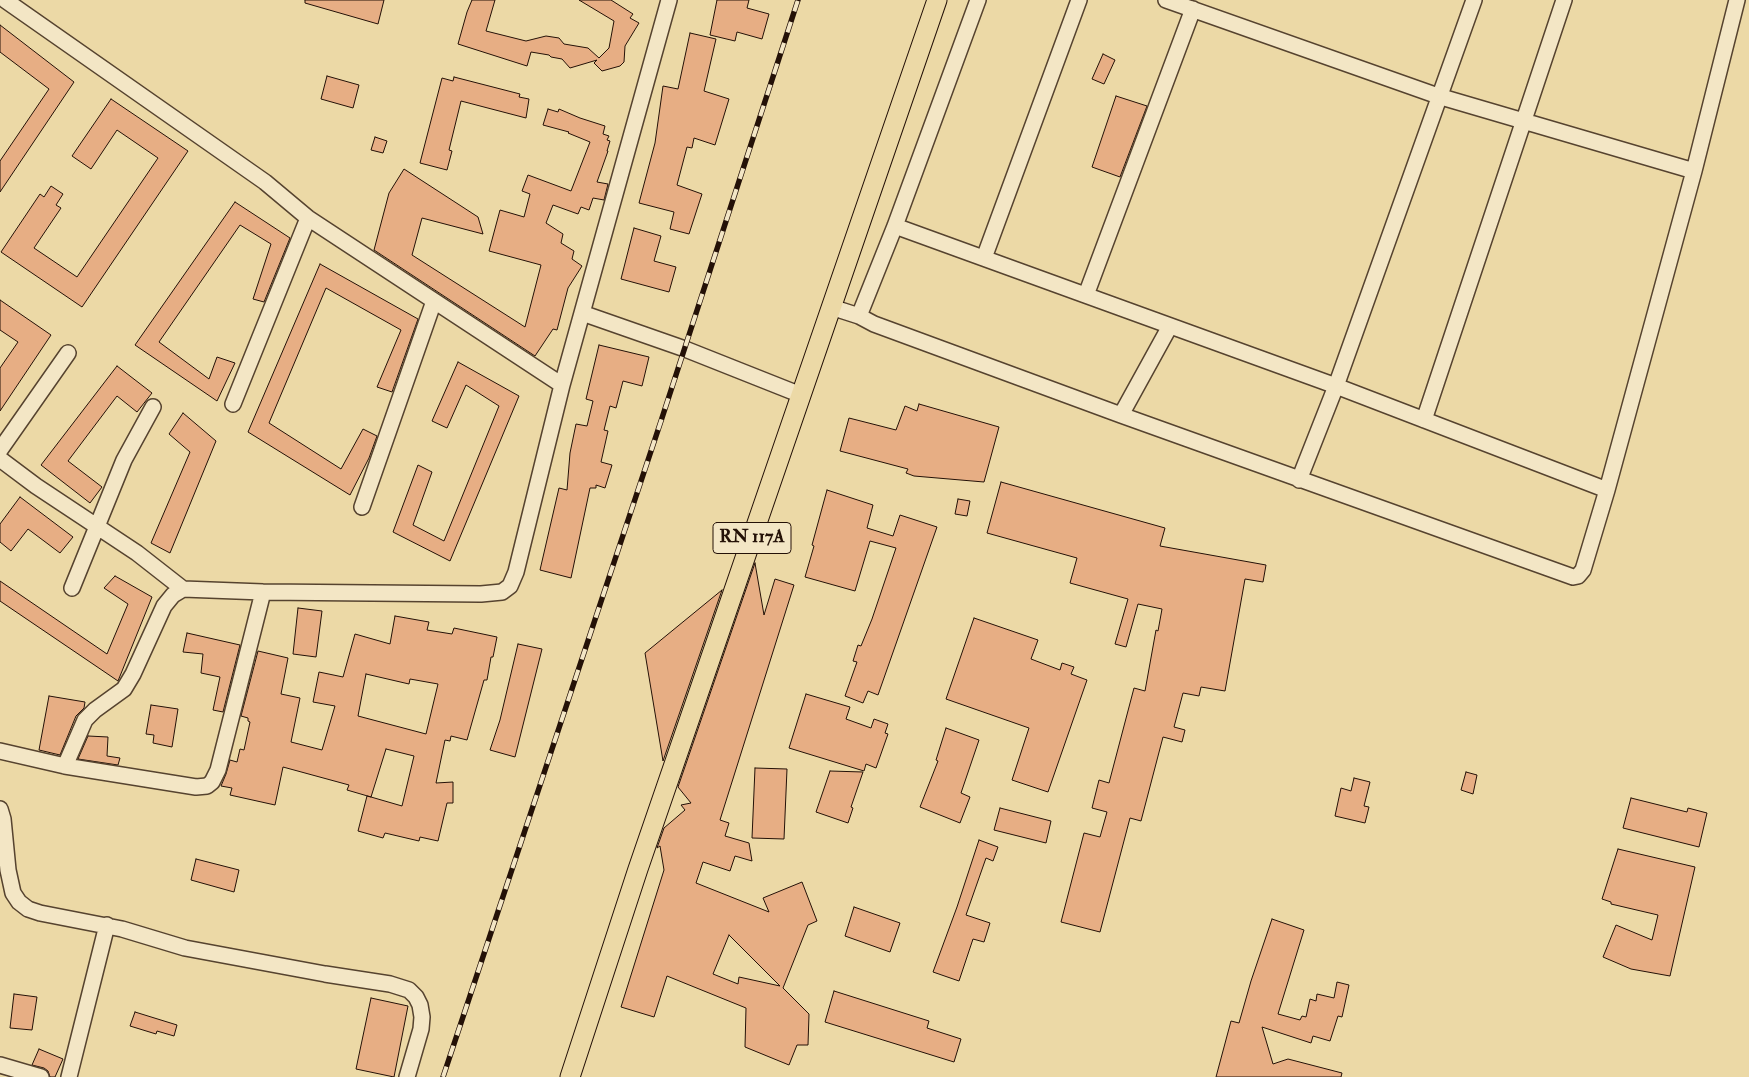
<!DOCTYPE html>
<html>
<head>
<meta charset="utf-8">
<style>
	body { margin:0 }
	canvas { display:block; background:#ecd9a6 }
</style>
</head>
<body>
<canvas width="1749" height="1077"></canvas>
<script>
const ctx = document.querySelector('canvas').getContext('2d');
ctx.lineJoin = 'round';
function fill(path, color) {
  ctx.fillStyle = color;
  ctx.fill(path, 'evenodd');
}
function shape(rows) {
  const path = new Path2D();
  for (const r of rows) {
    path.moveTo(r[0], r[1]);
    for (let i = 2; i < r.length; i += 2) path.lineTo(r[i], r[i + 1]);
  }
  return path;
}
function stroke(path, color, width, dash) {
  ctx.strokeStyle = color;
  ctx.lineWidth = width;
  ctx.lineCap = dash ? 'butt' : 'round';
  ctx.setLineDash(dash || []);
  ctx.stroke(path);
}
function write(font, color, halo, rows, align = 'center') {
  ctx.font = font + ' "IM FELL Double Pica",serif';
  ctx.lineWidth = 4.5;
  ctx.setLineDash([]);
  ctx.textBaseline = 'middle';
  ctx.strokeStyle = halo;
  ctx.fillStyle = color;
  for (const [text, x, y, turn = 0] of rows) {
    ctx.save();
    ctx.translate(x, y);
    ctx.rotate((+turn || 0) * Math.PI / 180);
    ctx.textAlign = isNaN(turn) ? turn : align;
    if (halo) ctx.strokeText(text, 0, 0);
    ctx.fillText(text, 0, 0);
    ctx.restore();
  }
}
const building = shape([
	[305,0,384,0,378,24,305,3,305,0],
	[472,0,495,0,486,31,526,41,546,36,559,38,564,44,588,48,599,58,609,48,614,21,579,0,611,0,633,14,630,18,639,23,625,46,624,62,620,66,602,71,594,63,597,60,570,68,562,59,551,57,549,55,531,52,527,66,458,44,467,12,472,0],
	[717,0,749,0,747,8,769,14,762,39,737,32,735,41,710,35,717,0],
	[0,25,74,82,0,192,0,161,49,89,0,52,0,25],
	[690,33,716,39,704,91,729,99,715,145,694,138,692,148,687,147,677,185,702,194,689,234,670,229,674,212,639,203,655,143,663,86,678,89,690,33],
	[1103,54,1115,60,1104,84,1092,79,1103,54],
	[327,76,359,85,353,108,321,99,327,76],
	[454,77,520,94,519,97,529,99,526,118,461,101,449,150,452,151,447,170,420,163,442,78,453,81,454,77],
	[1116,96,1147,106,1120,177,1092,167,1116,96],
	[111,99,188,151,82,307,1,252,40,194,44,197,51,186,63,194,56,205,61,208,34,248,77,277,158,158,117,130,91,169,72,156,111,99],
	[548,109,558,112,559,109,580,118,605,126,603,134,609,136,607,140,610,141,607,151,608,151,597,182,608,184,604,200,593,198,589,210,581,207,578,214,553,205,546,223,563,234,561,243,574,251,572,259,582,266,568,288,557,330,553,329,535,356,374,250,389,193,404,169,478,217,483,234,422,218,412,255,525,327,541,265,489,251,500,210,524,217,530,194,522,191,528,175,571,191,590,142,568,133,569,132,543,125,548,109],
	[375,137,387,141,383,153,371,150,375,137],
	[235,202,290,238,264,302,253,299,271,244,240,225,159,342,209,379,217,357,235,363,217,401,135,345,235,202],
	[634,228,661,236,654,261,676,267,669,292,621,279,634,228],
	[320,264,418,319,392,392,377,387,401,330,326,288,269,423,341,469,363,429,377,436,369,458,350,495,248,432,320,264],
	[0,300,51,335,0,411,0,368,18,342,0,330,0,300],
	[599,345,649,357,642,386,623,381,616,408,610,406,604,430,608,431,601,462,612,465,605,488,596,485,596,488,590,488,571,578,540,570,559,488,567,490,570,453,576,424,587,426,593,401,586,399,599,345],
	[458,362,519,396,450,561,393,532,418,465,432,472,413,525,444,541,499,406,466,385,447,428,432,421,458,362],
	[117,366,152,393,137,412,117,396,68,461,102,487,90,503,41,465,117,366],
	[919,404,999,427,984,482,914,476,906,473,908,469,840,451,849,418,896,430,905,406,917,411,919,404],
	[183,413,216,441,170,553,151,543,190,452,169,434,183,413],
	[1001,482,1165,528,1160,546,1266,565,1263,582,1245,579,1225,691,1201,687,1199,696,1183,693,1174,727,1185,730,1182,742,1163,737,1141,821,1130,818,1100,932,1061,922,1084,833,1100,837,1107,812,1092,808,1099,780,1109,783,1134,688,1145,691,1156,630,1158,631,1162,609,1138,604,1126,647,1115,644,1128,599,1070,583,1077,558,987,533,1001,482],
	[827,490,873,505,867,528,893,536,900,515,937,527,878,695,868,691,863,703,845,696,857,662,853,661,858,645,861,646,872,619,896,548,870,541,855,591,805,577,814,546,812,545,827,490],
	[20,497,73,537,60,553,28,529,11,551,0,542,0,524,20,497],
	[958,499,970,501,967,516,955,514,958,499],
	[755,563,764,615,775,579,794,585,720,820,729,823,725,836,749,843,752,861,735,856,730,871,703,862,696,883,769,912,763,898,802,882,817,921,808,925,783,988,809,1014,808,1045,797,1045,789,1065,745,1047,746,1008,667,976,654,1017,621,1007,664,870,660,846,657,848,664,828,685,810,681,805,691,803,678,787,755,563],
	[729,935,780,986,739,977,738,984,713,974,729,935],
	[115,576,152,597,118,681,0,601,0,581,107,654,128,604,104,588,115,576],
	[722,590,663,761,645,653,722,590],
	[298,608,322,611,316,657,293,654,298,608],
	[395,616,429,622,427,630,452,634,454,628,497,637,493,657,491,657,487,680,484,680,467,740,451,736,450,741,445,740,436,783,453,782,453,803,447,803,438,841,420,837,419,841,385,833,383,838,358,831,367,796,371,797,347,790,349,785,283,767,275,805,230,795,232,788,221,786,226,774,230,760,237,762,240,749,244,750,250,722,248,721,248,718,241,716,258,651,288,658,281,694,300,698,291,742,322,750,335,706,313,702,319,672,343,677,355,634,390,644,395,616],
	[366,674,409,684,410,679,438,684,426,734,358,716,366,674],
	[386,749,414,756,402,806,371,797,386,749],
	[974,618,1038,640,1031,659,1060,670,1062,663,1074,667,1071,674,1087,680,1048,792,1012,780,1029,728,946,699,974,618],
	[187,633,240,645,223,712,213,710,220,677,201,673,203,654,183,652,187,633],
	[518,644,542,649,515,757,490,750,500,720,518,644],
	[806,694,850,707,846,719,871,728,874,719,888,724,885,733,888,734,876,768,866,764,864,771,789,748,806,694],
	[49,696,85,702,84,708,76,716,60,755,39,750,49,696],
	[151,705,178,709,172,747,153,743,154,735,146,734,151,705],
	[946,728,979,740,961,793,970,797,960,823,920,807,938,761,936,760,946,728],
	[88,736,108,737,107,756,120,758,118,765,78,759,88,736],
	[755,768,787,769,784,839,752,838,755,768],
	[830,771,863,772,851,807,853,808,848,823,816,812,830,771],
	[1466,772,1477,775,1473,794,1461,790,1466,772],
	[1354,778,1370,782,1364,806,1369,807,1365,823,1335,816,1341,788,1351,791,1354,778],
	[1631,798,1687,812,1688,808,1707,813,1699,847,1623,828,1631,798],
	[1000,808,1051,821,1046,843,994,830,1000,808],
	[979,840,998,847,993,861,986,858,966,915,990,923,984,942,973,939,959,981,933,972,957,907,979,840],
	[1618,849,1695,867,1670,976,1631,969,1603,957,1616,925,1652,940,1658,915,1611,904,1611,902,1602,899,1618,849],
	[196,859,239,870,234,892,191,880,196,859],
	[854,907,900,923,890,952,845,936,854,907],
	[1272,919,1304,930,1278,1014,1300,1020,1302,1016,1306,1017,1310,999,1316,1001,1317,994,1334,998,1337,982,1349,985,1342,1017,1338,1016,1330,1041,1313,1036,1311,1043,1262,1027,1273,1064,1288,1059,1342,1073,1341,1077,1216,1077,1231,1021,1239,1023,1251,981,1272,919],
	[834,991,929,1021,927,1028,961,1039,954,1062,825,1022,834,991],
	[14,994,37,997,32,1030,10,1028,14,994],
	[371,998,408,1006,394,1077,356,1069,371,998],
	[135,1012,177,1025,174,1036,157,1031,156,1034,130,1026,135,1012],
	[39,1049,63,1059,55,1077,50,1077,48,1071,44,1068,32,1065,39,1049]
]);
const minor = shape([
	[5,0,265,182,308,218,562,385],
	[978,0,895,226,859,316,874,324,1121,415,1573,577,1578,576,1583,570,1607,490,1694,171,1737,0],
	[1166,0,1438,96,1694,171],
	[895,226,1336,386,1607,490],
	[984,258,1079,0],
	[1086,295,1193,9],
	[831,307,859,316],
	[582,313,685,349,801,395],
	[233,404,308,218],
	[1121,415,1170,326],
	[1424,420,1564,0],
	[0,450,68,353],
	[0,459,36,486,137,553,183,589],
	[1299,480,1336,386,1474,0],
	[362,507,434,301],
	[72,588,124,460,153,407],
	[0,751,65,766,85,720,95,710,124,689,133,674,164,606,173,595,183,589,263,592,481,594,502,592,510,586,516,572,562,385,669,0],
	[65,766,196,787,207,786,212,782,218,770,263,592],
	[0,809,3,819,8,870,13,893,19,902,28,909,40,913,122,929,185,948,325,974,390,984,409,990,416,997,420,1005,422,1017,421,1029,407,1077],
	[0,1065,41,1077],
	[69,1077,107,925]
]);
const major = shape([
	[570,1077,638,869,937,0]
]);
const rail = shape([
	[443,1077,661,421,798,0]
]);
const shields = [
	[752,538,78]
];
const shieldNames = [
	["RN 117A",752,538]
];
fill(building, '#e7ae84');
stroke(building, '#241107', 1);
stroke(minor, '#56432f', 18);
stroke(major, '#241107', 21);
stroke(minor, '#f3e6c5', 15);
stroke(major, '#ecd9a6', 19);
stroke(rail, '#241107', 5.5);
stroke(rail, '#f3e6c5', 4, [11]);
for (const [x, y, w] of shields) {
  const box = new Path2D();
  box.roundRect(x - w / 2, y - 15.5, w, 31, 4);
  ctx.fillStyle = '#f3e6c5';
  ctx.fill(box);
  stroke(box, '#241107', 1);
}
write('bold 18px', '#241107', null, shieldNames);
</script>
</body>
</html>
